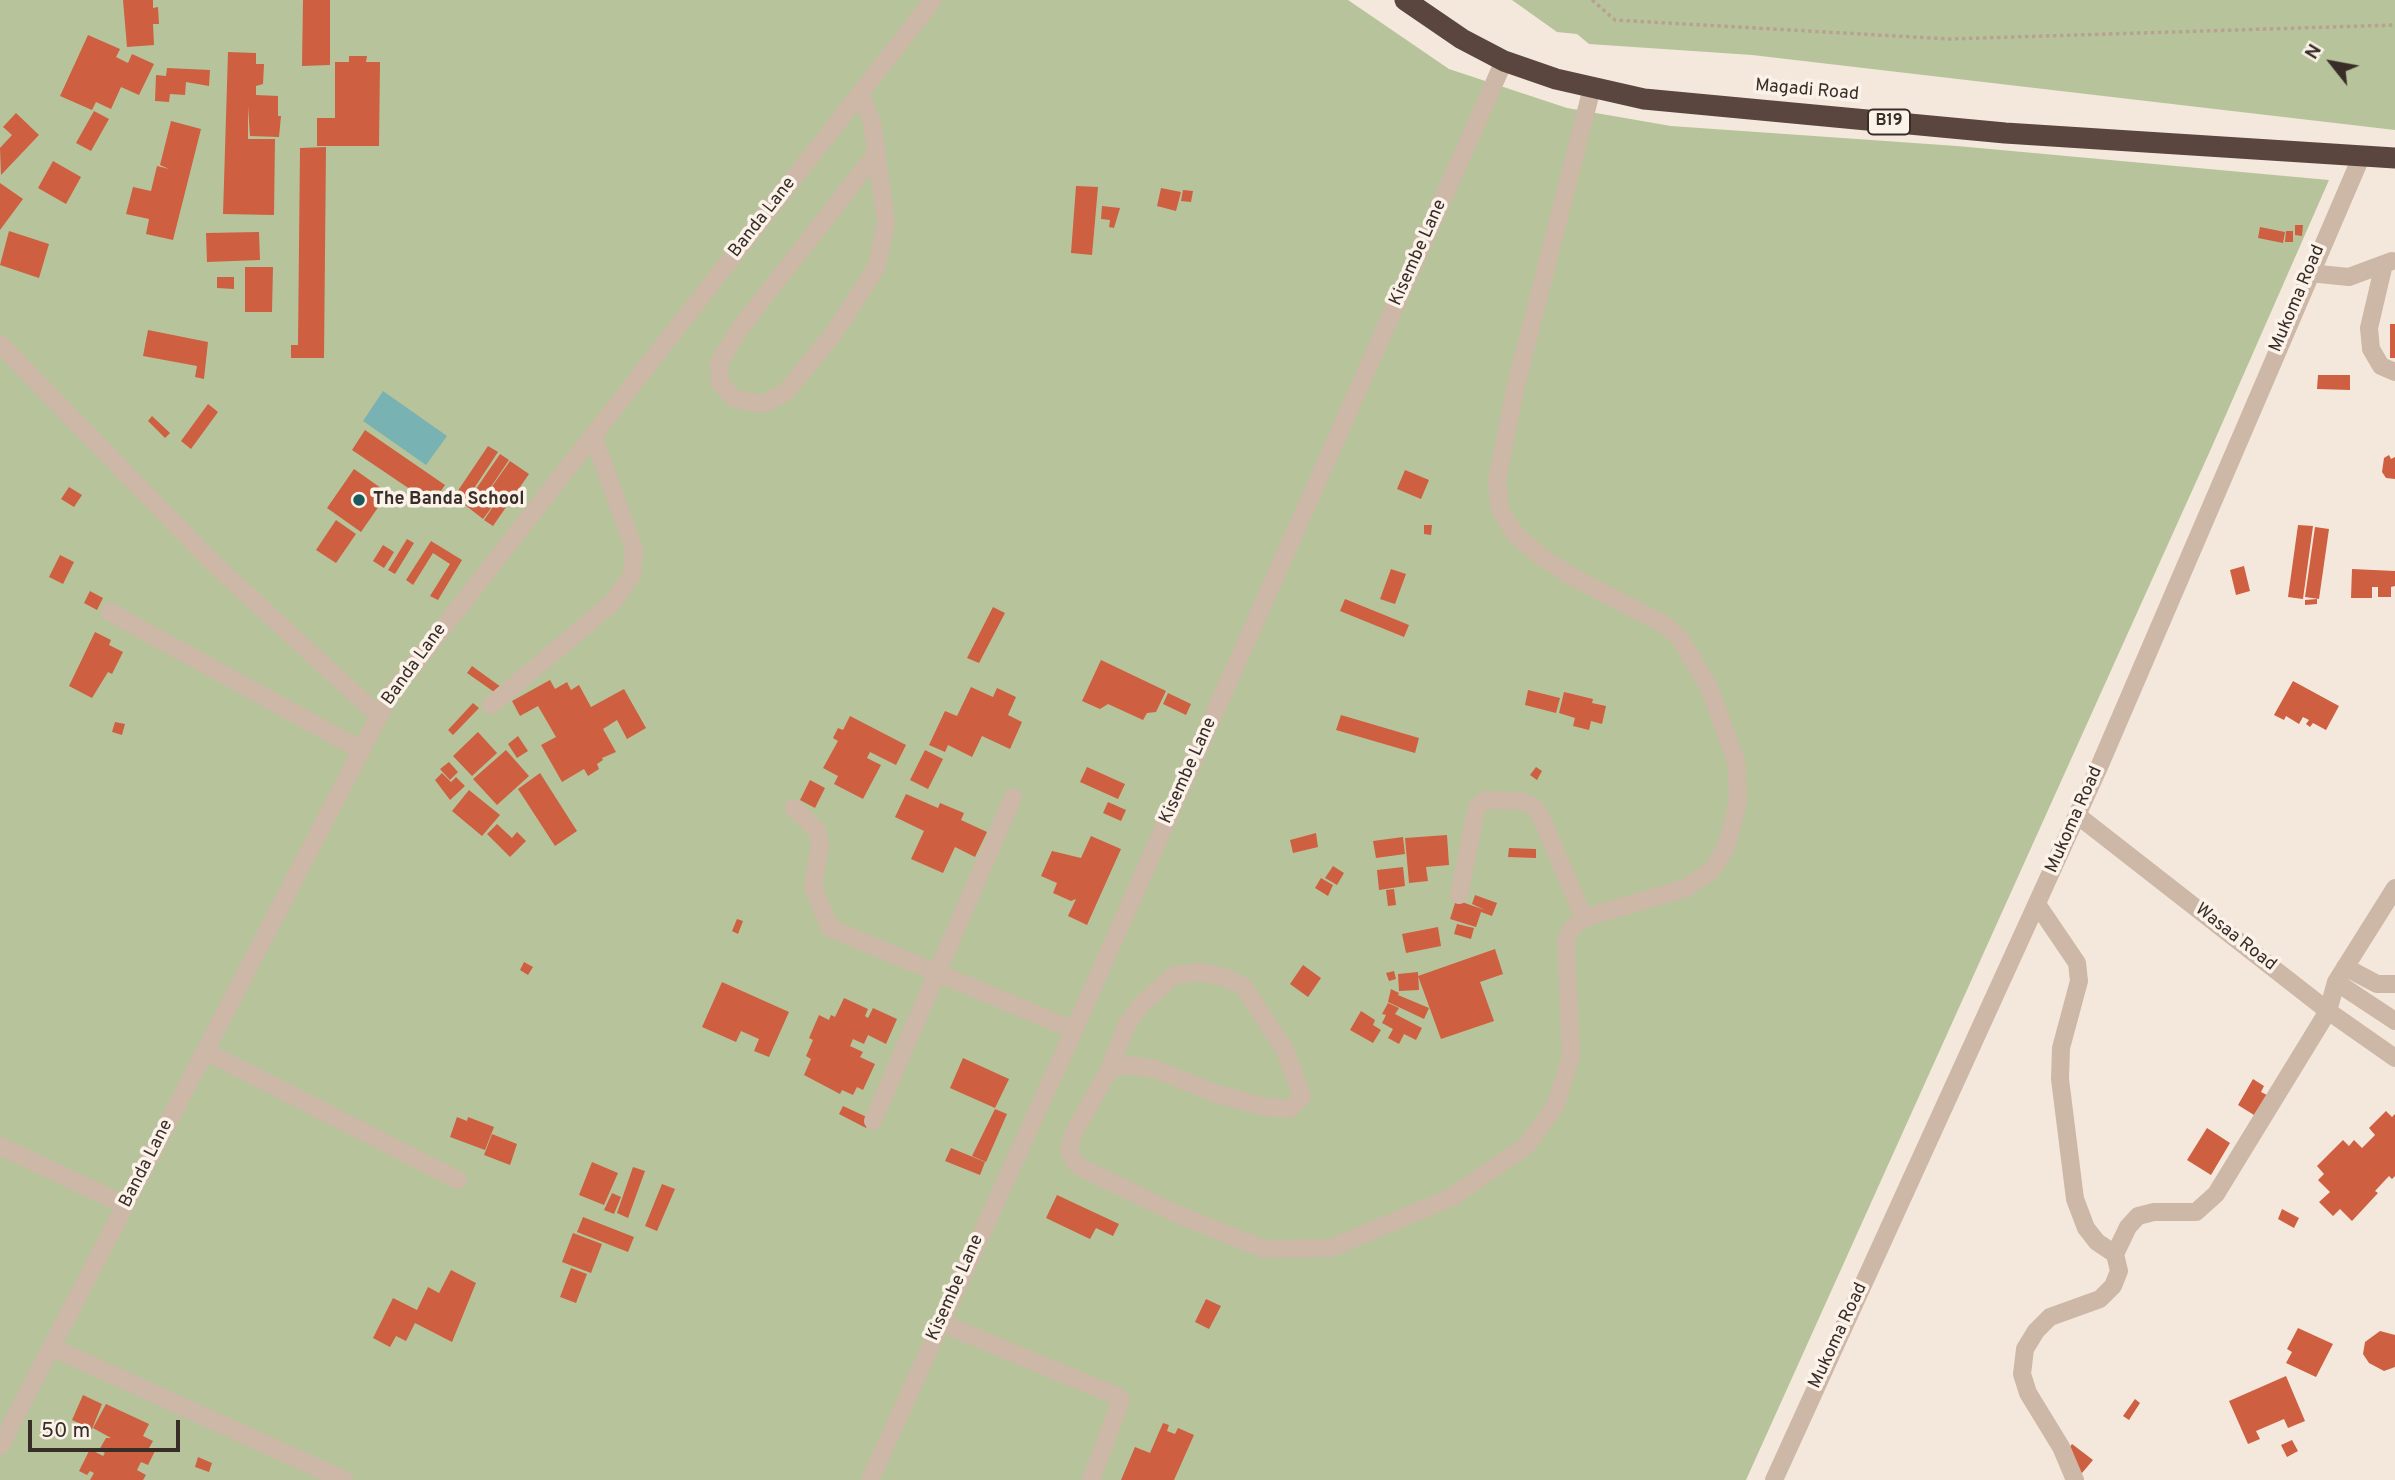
<!DOCTYPE html>
<html>
<head>
<meta charset="utf-8">
<style>
	body { margin:0 }
	#map { position:relative; width:2395px; height:1480px; overflow:hidden; background:#f4e8dc; font-family:Overpass,sans-serif }
	canvas { display:block }
	.north { position:absolute; left:2297px; top:28px; width:70px; height:70px; -webkit-text-stroke:5px #fbf2e9; paint-order:stroke; rotate:301deg; font-size:19px; font-weight:700; line-height:28px; text-align:center; color:#392d28 }
	.north::after { content:''; display:block; margin:auto; width:24px; height:32px; background:#392d28; clip-path:polygon(50% 0,100% 100%,50% 72%,0 100%) }
	.scale { position:absolute; left:28px; top:1420px; width:152px; height:32px; box-sizing:border-box; border:4px solid #392d28; border-top:0; padding-left:9px; font-size:21px; line-height:24px; white-space:nowrap; color:#392d28; -webkit-text-stroke:5px #fbf2e9; paint-order:stroke }
</style>
</head>
<body>
<div id="map">
<canvas width="2395" height="1480"></canvas>
<div class="north">N</div>
<div class="scale">50 m</div>
</div>
<script>
const ctx = document.querySelector('canvas').getContext('2d');
ctx.lineJoin = 'round';
function fill(path, color) {
  ctx.fillStyle = color;
  ctx.fill(path, 'evenodd');
}
function shape(rows) {
  const path = new Path2D();
  for (const r of rows) {
    path.moveTo(r[0], r[1]);
    for (let i = 2; i < r.length; i += 2) path.lineTo(r[i], r[i + 1]);
  }
  return path;
}
function stroke(path, color, width, dash) {
  ctx.strokeStyle = color;
  ctx.lineWidth = width;
  ctx.lineCap = dash ? 'butt' : 'round';
  ctx.setLineDash(dash || []);
  ctx.stroke(path);
}
function write(font, color, halo, rows, align = 'center') {
  ctx.font = font + ' Overpass,sans-serif';
  ctx.lineWidth = 7;
  ctx.setLineDash([]);
  ctx.textBaseline = 'middle';
  ctx.strokeStyle = halo;
  ctx.fillStyle = color;
  for (const [text, x, y, turn = 0] of rows) {
    ctx.save();
    ctx.translate(x, y);
    ctx.rotate((+turn || 0) * Math.PI / 180);
    ctx.textAlign = isNaN(turn) ? turn : align;
    if (halo) ctx.strokeText(text, 0, 0);
    ctx.fillText(text, 0, 0);
    ctx.restore();
  }
}
const green = shape([
	[0,0,1348,0,1449,69,1567,108,1671,126,1957,146,2329,180,2210,451,1746,1480,0,1480],
	[1512,0,2395,0,2395,130,1752,55,1589,44,1577,34,1557,32]
]);
const water = shape([
	[383,391,447,436,426,465,363,421]
]);
const building = shape([
	[123,0,153,0,153,8,158,7,159,24,153,24,154,45,127,47],
	[303,0,330,0,330,65,302,66],
	[88,35,120,49,116,57,128,63,132,54,154,64,139,95,121,87,111,109,96,102,92,110,60,96],
	[228,52,256,53,256,64,264,64,263,84,256,86,256,95,278,96,278,116,281,116,279,137,250,136,248,106,248,139,275,139,274,215,223,214],
	[349,56,367,56,366,62,380,62,379,146,317,146,317,118,335,118,335,62,349,62],
	[167,68,210,70,209,86,186,82,185,95,170,94,169,102,155,101,156,75,166,76],
	[94,111,109,119,91,151,76,143],
	[16,113,39,135,1,175,0,148,12,135,3,127],
	[171,121,201,129,173,240,146,234,149,219,126,214,133,187,151,191,157,166,169,169,160,165],
	[326,147,324,358,291,358,291,345,298,345,300,148],
	[53,161,81,177,66,204,38,188],
	[0,183,23,199,0,230],
	[1076,186,1098,187,1092,255,1071,253],
	[1161,188,1181,192,1176,211,1157,206],
	[1183,190,1193,191,1191,202,1181,201],
	[1102,206,1120,208,1114,228,1109,227,1110,220,1101,219],
	[2295,225,2303,225,2302,236,2295,235],
	[2260,227,2285,232,2283,243,2258,238],
	[9,231,49,244,39,278,0,265],
	[2286,231,2293,231,2293,242,2285,242],
	[259,232,260,260,207,262,206,233],
	[245,267,273,267,272,312,245,312],
	[217,277,234,277,234,289,217,288],
	[2390,324,2395,324,2395,358,2390,358],
	[148,330,208,342,204,379,195,377,197,366,143,356],
	[2318,375,2350,375,2350,390,2317,389],
	[208,404,218,412,191,449,181,441],
	[152,416,170,433,165,438,148,421],
	[365,430,445,485,432,504,352,450],
	[488,446,498,452,463,505,453,498],
	[500,454,509,460,474,512,465,505],
	[2389,455,2391,459,2395,457,2395,479,2386,478,2382,472,2384,458],
	[510,461,529,474,493,526,484,520,503,492,483,519,474,512],
	[354,469,388,493,361,532,327,508],
	[1405,470,1429,480,1421,499,1397,489],
	[69,487,82,495,74,507,61,499],
	[336,520,356,534,336,563,316,550],
	[1424,525,1432,525,1431,535,1424,534],
	[2298,525,2313,526,2303,599,2288,597],
	[2315,527,2329,529,2319,599,2305,597],
	[407,539,414,543,395,574,388,570],
	[431,541,462,560,438,600,430,596,450,564,433,553,413,585,406,580],
	[383,545,394,552,384,568,373,561],
	[60,555,74,562,63,584,49,577],
	[2244,566,2250,591,2236,595,2230,570],
	[1391,569,1406,574,1395,604,1380,599],
	[2352,569,2395,571,2395,586,2391,587,2391,597,2378,597,2378,587,2372,587,2372,598,2351,598],
	[90,591,103,598,97,610,84,603],
	[1345,599,1409,625,1404,637,1340,611],
	[2317,599,2317,604,2305,605,2305,600],
	[993,607,1005,613,979,663,967,658],
	[95,632,111,640,109,645,123,652,112,674,108,672,92,698,69,686],
	[1101,660,1166,691,1156,712,1147,713,1143,720,1108,704,1100,709,1082,701],
	[472,666,501,687,497,694,467,673],
	[550,680,555,689,567,682,571,690,579,685,591,707,624,689,646,728,627,739,617,720,603,729,616,752,602,758,603,760,597,764,599,769,588,776,584,769,562,782,541,745,556,737,538,706,520,716,512,701],
	[2293,681,2339,706,2326,730,2313,723,2310,727,2306,724,2309,720,2303,717,2299,724,2286,716,2284,720,2274,715],
	[971,687,993,697,997,688,1016,697,1008,715,1022,722,1010,749,982,736,972,757,948,745,945,752,929,745,945,711,957,716],
	[1528,690,1560,698,1556,713,1525,705],
	[1564,692,1593,699,1592,703,1606,706,1602,724,1591,721,1589,730,1573,726,1575,718,1559,713],
	[1168,693,1191,704,1186,715,1163,704],
	[473,703,479,708,453,735,448,730],
	[1341,715,1419,738,1415,753,1336,730],
	[850,716,906,745,896,765,870,752,867,758,881,765,863,799,834,784,838,776,823,768,838,741,833,738,838,728,843,730],
	[115,722,125,724,122,735,112,732],
	[478,732,497,753,472,776,453,756],
	[518,736,528,751,517,758,508,744],
	[506,750,529,776,497,805,473,779],
	[925,750,943,759,928,789,910,780],
	[449,762,458,772,450,780,440,769],
	[1087,767,1125,784,1118,799,1080,782],
	[1536,767,1542,771,1537,780,1530,775],
	[442,773,451,782,456,777,465,786,450,800,435,780],
	[540,773,577,831,555,846,518,789],
	[810,780,825,788,815,808,800,800],
	[469,790,500,815,482,836,452,811],
	[906,794,938,808,940,803,964,813,961,820,987,832,975,857,955,847,943,873,911,859,924,831,895,817],
	[1108,802,1126,810,1121,821,1103,813],
	[497,824,512,838,517,832,526,841,510,857,487,834],
	[1316,833,1318,847,1293,853,1290,840],
	[1447,835,1449,865,1426,867,1428,881,1409,883,1405,838],
	[1091,836,1121,849,1087,925,1068,916,1076,899,1071,901,1053,893,1057,883,1041,876,1052,851,1081,858],
	[1403,837,1405,854,1376,858,1373,841],
	[1509,848,1536,849,1536,858,1508,857],
	[1333,866,1344,873,1337,885,1325,878],
	[1403,867,1405,886,1379,890,1377,870],
	[1321,878,1333,885,1328,896,1315,888],
	[1394,889,1396,905,1388,906,1386,890],
	[1475,895,1497,903,1492,916,1481,912,1476,927,1450,919,1456,900,1485,910,1472,904],
	[737,919,743,921,738,934,732,931],
	[1457,924,1474,928,1471,939,1454,934],
	[1438,927,1441,946,1406,953,1402,934],
	[1495,949,1503,974,1480,982,1494,1021,1441,1039,1418,976],
	[524,962,533,967,528,975,520,970],
	[1303,965,1321,978,1308,997,1290,984],
	[1394,971,1396,979,1389,981,1386,973],
	[1418,972,1419,990,1399,991,1398,974],
	[722,982,789,1012,769,1057,754,1051,759,1039,741,1031,736,1042,702,1027],
	[1391,989,1399,993,1398,995,1429,1008,1424,1019,1388,1002],
	[844,998,868,1009,865,1016,868,1018,873,1008,897,1019,886,1044,868,1035,864,1044,853,1039,850,1046,863,1052,860,1057,875,1064,863,1090,857,1087,853,1095,842,1090,840,1094,804,1075,811,1059,806,1056,813,1040,809,1038,819,1015,829,1020,831,1015,835,1017],
	[1388,1003,1399,1008,1395,1014,1422,1028,1416,1040,1404,1034,1399,1044,1388,1038,1393,1029,1382,1023,1386,1015,1382,1014],
	[1361,1011,1375,1020,1373,1025,1381,1030,1373,1043,1350,1030],
	[963,1058,1009,1079,995,1108,950,1088],
	[2253,1079,2264,1086,2261,1092,2267,1095,2254,1115,2238,1105],
	[843,1106,871,1119,866,1128,839,1114],
	[995,1109,1007,1114,986,1162,972,1156],
	[2386,1111,2392,1117,2395,1114,2395,1176,2392,1179,2389,1176,2375,1191,2378,1193,2352,1221,2340,1209,2333,1216,2319,1202,2330,1192,2318,1180,2324,1174,2317,1166,2343,1140,2349,1146,2354,1140,2362,1148,2375,1135,2369,1128],
	[457,1117,467,1121,468,1117,494,1127,485,1150,450,1137],
	[2207,1128,2230,1143,2211,1175,2187,1160],
	[492,1134,517,1144,510,1165,484,1155],
	[951,1148,985,1162,980,1175,945,1161],
	[592,1162,618,1173,604,1205,579,1195],
	[633,1167,645,1171,628,1218,617,1213],
	[662,1184,675,1189,657,1231,645,1226],
	[612,1193,621,1197,614,1214,604,1210],
	[1057,1195,1119,1224,1113,1236,1096,1228,1090,1239,1046,1218],
	[2282,1209,2299,1218,2294,1228,2278,1219],
	[583,1217,634,1237,628,1252,577,1232],
	[573,1233,602,1244,591,1273,562,1262],
	[571,1268,587,1274,576,1303,560,1297],
	[451,1270,476,1283,452,1342,415,1323,406,1341,396,1336,390,1347,373,1338,393,1298,417,1310,428,1287,439,1293],
	[1206,1299,1221,1306,1209,1329,1195,1322],
	[2298,1328,2333,1344,2316,1377,2286,1363,2292,1352,2287,1349],
	[2380,1331,2395,1335,2395,1367,2384,1371,2369,1363,2363,1354,2365,1342],
	[2286,1376,2305,1421,2288,1428,2284,1419,2256,1431,2260,1439,2248,1444,2229,1401],
	[83,1395,102,1404,92,1429,72,1420],
	[2135,1399,2140,1403,2129,1420,2123,1416],
	[106,1404,149,1424,143,1436,153,1441,149,1448,155,1451,148,1465,141,1462,137,1470,146,1475,143,1480,90,1480,94,1473,90,1471,87,1475,79,1471,90,1449,103,1456,105,1453,99,1450,106,1438,111,1438,93,1428],
	[1163,1423,1169,1425,1167,1431,1175,1434,1178,1428,1194,1435,1174,1480,1121,1480,1135,1447,1150,1453],
	[2292,1440,2298,1451,2287,1457,2281,1445],
	[2072,1444,2093,1460,2082,1473,2070,1464,2066,1452],
	[198,1457,212,1463,209,1472,195,1467]
]);
const path = shape([
	[1592,0,1615,20,1949,39,2395,25]
]);
const minor = shape([
	[860,94,872,122,886,223,876,268,834,333,786,392,763,404,735,399,720,383,719,363,740,328,875,155],
	[2384,264,2369,328,2371,349,2381,366,2395,372],
	[2309,273,2349,277,2392,261],
	[0,344,213,563,379,716],
	[110,612,361,750],
	[491,705,612,603,632,575,634,549,593,435],
	[794,808,817,830,820,845,813,887,830,928,1074,1030],
	[2077,815,2328,1011,2395,1058],
	[1459,895,1477,807,1485,800,1522,801,1534,807,1541,817,1584,918],
	[2037,904,2077,963,2079,981,2061,1048,2060,1079,2075,1199,2086,1228,2097,1242,2115,1254,2119,1271,2113,1286,2100,1299,2050,1317,2036,1331,2025,1349,2022,1374,2028,1393,2061,1447,2075,1480],
	[2345,967,2377,984,2395,984],
	[2336,982,2395,1021],
	[205,1051,458,1180],
	[1109,1070,1126,1026,1141,1005,1174,975,1201,972,1223,977,1243,986,1285,1050,1302,1097,1289,1109,1265,1107,1214,1093,1155,1069,1126,1065,1109,1070,1074,1132,1069,1149,1073,1160,1082,1168,1179,1215,1264,1249,1331,1248,1452,1197,1526,1146,1555,1107,1571,1056,1566,941,1571,929,1584,918,1686,888,1712,870,1726,848,1738,802,1736,761,1709,687,1679,637,1665,625,1571,576,1539,555,1516,535,1500,510,1497,480,1515,389,1592,88],
	[873,1121,1013,797],
	[0,1146,125,1205],
	[2115,1254,2128,1227,2138,1216,2154,1212,2196,1212,2216,1194,2328,1011,2336,982,2395,888],
	[941,1323,1119,1397,1121,1400,1091,1480],
	[51,1347,344,1480],
	[0,1446,389,697,933,0],
	[870,1480,1074,1030,1504,61],
	[1774,1480,2099,767,2362,155]
]);
const highway = shape([
	[1405,0,1462,39,1504,61,1556,79,1644,99,2005,133,2395,158]
]);
const markers = [
	[359,500,7,"#1a5a5d"]
];
const shields = [
	[1889,122,42]
];
const shieldNames = [
	["B19",1889,122]
];
const streetNames = [
	["Magadi Road",1807,91,5],
	["Banda Lane",763,218,-52],
	["Kisembe Lane",1419,253,-66],
	["Mukoma Road",2298,299,-67],
	["Banda Lane",415,665,-54],
	["Kisembe Lane",1189,771,-66],
	["Mukoma Road",2075,820,-66],
	["Wasaa Road",2235,938,38],
	["Banda Lane",147,1164,-63],
	["Kisembe Lane",956,1288,-66],
	["Mukoma Road",1839,1336,-65]
];
const poiNames = [
	["The Banda School",373,500]
];
fill(green, '#b7c49b');
fill(water, '#79b2b3');
fill(building, '#ce5f40');
stroke(path, '#b9a191', 3.5, [3.5, 3.5]);
stroke(minor, '#cdb7a7', 18);
stroke(highway, '#5a463e', 21);
for (const [x, y, r, color] of markers) {
  const dot = new Path2D();
  dot.arc(x, y, r, 0, 2 * Math.PI);
  ctx.fillStyle = color;
  ctx.fill(dot);
  stroke(dot, '#fbf2e9', 2.5);
}
for (const [x, y, w] of shields) {
  const box = new Path2D();
  box.roundRect(x - w / 2, y - 12.5, w, 25, 5);
  ctx.fillStyle = '#fbf2e9';
  ctx.fill(box);
  stroke(box, '#392d28', 2);
}
write('bold 16px', '#392d28', null, shieldNames);
write('18px', '#392d28', '#fbf2e9', streetNames);
write('bold 18px', '#392d28', '#fbf2e9', poiNames, 'left');
</script>
</body>
</html>
